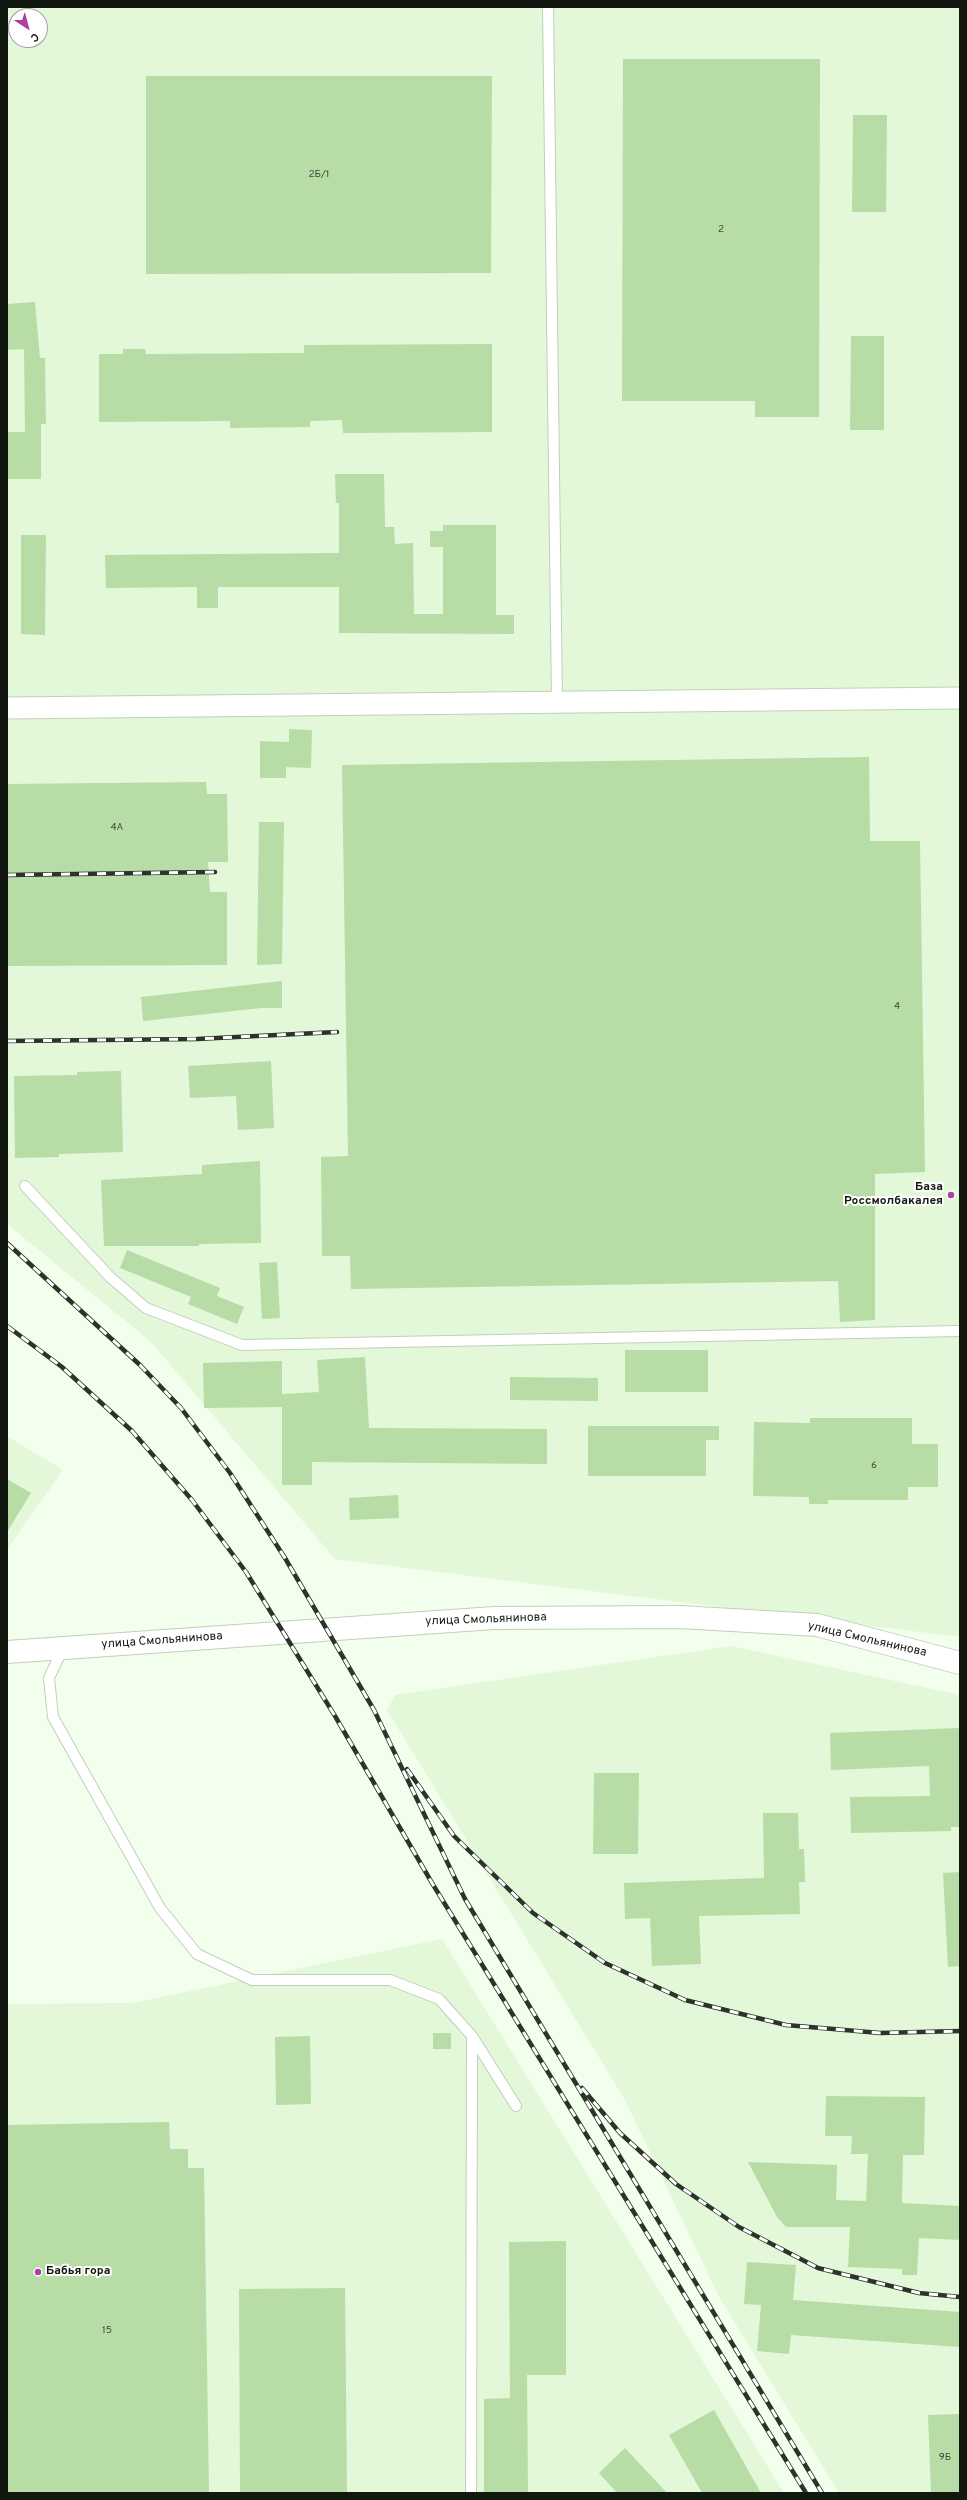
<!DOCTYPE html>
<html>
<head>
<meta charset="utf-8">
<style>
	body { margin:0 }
	#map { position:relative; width:967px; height:2500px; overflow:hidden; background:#f2ffec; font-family:Overpass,sans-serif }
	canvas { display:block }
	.frame { position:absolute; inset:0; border:8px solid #12170f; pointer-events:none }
	.north { position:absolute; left:8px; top:8px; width:40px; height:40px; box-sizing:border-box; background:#fff; border:1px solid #a0a29f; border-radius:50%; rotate:144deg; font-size:11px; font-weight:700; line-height:16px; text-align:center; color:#12170f }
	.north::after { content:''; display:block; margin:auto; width:14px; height:18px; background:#aa41a3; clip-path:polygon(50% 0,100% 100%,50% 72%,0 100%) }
</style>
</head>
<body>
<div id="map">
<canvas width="967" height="2500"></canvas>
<div class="frame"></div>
<div class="north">С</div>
</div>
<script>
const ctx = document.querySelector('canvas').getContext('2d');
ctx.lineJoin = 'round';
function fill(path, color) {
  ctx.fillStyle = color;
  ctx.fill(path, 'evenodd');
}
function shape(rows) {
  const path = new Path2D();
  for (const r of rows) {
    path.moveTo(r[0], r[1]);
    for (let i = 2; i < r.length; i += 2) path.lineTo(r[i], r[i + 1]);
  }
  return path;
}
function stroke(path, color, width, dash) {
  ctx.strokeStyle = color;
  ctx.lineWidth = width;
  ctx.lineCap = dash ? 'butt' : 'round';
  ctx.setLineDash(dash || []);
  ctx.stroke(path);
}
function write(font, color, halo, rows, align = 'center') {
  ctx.font = font + ' Overpass,sans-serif';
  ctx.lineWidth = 4;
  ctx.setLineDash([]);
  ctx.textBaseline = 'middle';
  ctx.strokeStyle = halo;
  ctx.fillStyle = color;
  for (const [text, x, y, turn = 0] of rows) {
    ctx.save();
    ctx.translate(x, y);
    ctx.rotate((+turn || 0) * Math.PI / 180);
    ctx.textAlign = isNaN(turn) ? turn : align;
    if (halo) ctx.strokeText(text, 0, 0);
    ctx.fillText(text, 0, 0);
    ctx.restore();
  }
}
const built = shape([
	[7,7,960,7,960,1637,335,1559,150,1341,7,1224],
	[16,16,40,16,40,40,16,40],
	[7,1436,63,1470,7,1549],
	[731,1646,960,1695,960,2493,839,2493,719,2297,625,2100,387,1710,395,1695],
	[442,1939,784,2493,7,2493,7,2004,132,2003]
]);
const building = shape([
	[623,59,820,59,819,417,755,417,755,401,622,401],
	[146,76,492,76,491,273,146,274],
	[853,115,887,115,886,212,852,212],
	[35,302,40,358,45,358,46,424,41,424,41,479,7,479,7,432,25,432,24,349,7,350,7,304],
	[851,336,884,336,884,430,850,430],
	[492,344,492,432,343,433,342,420,310,421,310,427,230,428,230,421,99,422,99,354,123,354,123,349,145,349,146,354,304,353,304,345],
	[335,474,384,474,385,527,394,527,395,544,413,543,414,614,443,614,443,547,430,547,430,531,443,531,443,525,496,525,496,615,514,615,514,634,339,633,339,587,218,587,218,608,197,608,197,587,106,588,105,555,339,553,339,503,336,503],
	[21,535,46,535,45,635,21,634],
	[289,729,312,730,311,768,286,767,286,778,260,778,260,741,289,742],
	[869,757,870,841,920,841,925,1172,875,1174,875,1320,840,1322,838,1281,351,1289,350,1256,322,1256,321,1157,348,1156,342,765],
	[206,782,207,794,227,794,228,862,208,862,210,892,227,892,227,965,7,966,7,784],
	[259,822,284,822,282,964,257,965],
	[282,981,282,1008,261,1008,143,1021,141,997],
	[271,1061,274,1128,238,1130,236,1096,190,1098,188,1066],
	[121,1071,123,1152,59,1154,59,1157,15,1158,14,1076,77,1075,77,1072],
	[260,1161,261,1243,199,1244,199,1246,104,1246,101,1180,202,1174,202,1165],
	[127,1250,220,1288,217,1296,244,1307,237,1324,188,1304,191,1297,120,1268],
	[277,1262,280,1318,262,1319,259,1263],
	[625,1350,708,1350,708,1392,625,1392],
	[365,1357,369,1428,547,1429,547,1464,312,1462,312,1485,282,1485,282,1407,204,1408,203,1363,282,1361,282,1394,319,1392,317,1360],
	[510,1377,598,1378,598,1401,510,1400],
	[810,1418,912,1418,912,1444,938,1444,938,1487,908,1487,908,1500,828,1500,828,1504,809,1504,809,1497,753,1496,754,1422,810,1423],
	[588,1426,719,1426,719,1440,706,1440,706,1476,588,1476],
	[7,1479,31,1493,7,1532],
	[398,1495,399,1518,350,1520,349,1498],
	[960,1728,960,1827,951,1827,951,1831,851,1833,850,1797,930,1796,929,1766,831,1770,830,1733],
	[594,1773,639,1773,638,1854,593,1854],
	[763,1813,798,1813,799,1849,804,1849,805,1882,799,1882,800,1914,699,1916,701,1964,652,1966,650,1918,625,1919,624,1883,764,1878],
	[960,1872,960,1966,948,1967,943,1873],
	[433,2033,451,2033,451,2049,433,2049],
	[310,2036,311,2104,276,2105,275,2037],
	[826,2096,925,2097,924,2155,903,2155,902,2203,960,2206,960,2240,919,2238,917,2275,902,2275,902,2269,848,2267,850,2227,786,2227,777,2217,748,2162,837,2165,836,2200,866,2201,868,2154,851,2154,852,2136,825,2136],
	[169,2122,170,2149,188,2149,188,2168,204,2168,209,2493,7,2493,7,2125],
	[566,2241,566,2375,527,2375,528,2493,484,2493,484,2399,510,2398,509,2242],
	[747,2262,796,2265,793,2300,960,2312,959,2347,791,2335,789,2354,757,2351,761,2305,744,2304],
	[345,2288,347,2493,240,2493,239,2289],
	[714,2410,761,2493,702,2493,669,2435],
	[960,2414,960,2493,931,2493,928,2415],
	[625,2448,667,2493,617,2493,599,2473]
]);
const lane = shape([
	[548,7,557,702],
	[25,1186,110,1277,146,1308,242,1345,960,1331],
	[63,1648,49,1678,53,1717,160,1908,197,1954,252,1980,390,1980,439,1999,472,2036,516,2106],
	[471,2493,472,2036]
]);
const street = shape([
	[7,708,960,698]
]);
const secondary = shape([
	[7,1652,494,1618,680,1617,817,1625,960,1663]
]);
const rail = shape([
	[7,875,215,872],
	[7,1041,197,1039,337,1032],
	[7,1243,140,1365,181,1408,230,1473,285,1558,374,1710,465,1899,822,2493],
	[7,1326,62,1367,132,1431,192,1500,246,1572,335,1716,432,1883,806,2493],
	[407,1769,454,1836,533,1913,605,1963,685,2000,786,2025,880,2033,960,2031],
	[582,2088,620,2133,676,2184,739,2227,818,2268,919,2293,960,2297]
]);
const markers = [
	[951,1195,4,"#aa41a3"],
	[38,2272,4,"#aa41a3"]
];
const numberNames = [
	["2Б/1",319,175],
	["2",721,230],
	["4А",117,828],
	["4",897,1007],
	["6",874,1466],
	["15",107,2331],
	["9Б",945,2458]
];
const poiNames = [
	["База",943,1188],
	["Россмолбакалея",943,1202],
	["Бабья гора",46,2272,"left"]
];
const streetNames = [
	["улица Смольянинова",486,1620,-2],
	["улица Смольянинова",867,1640,13],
	["улица Смольянинова",162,1641,-4]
];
fill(built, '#e3f7d9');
fill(building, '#b8dca6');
stroke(lane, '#c1d0ba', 12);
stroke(street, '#c1d0ba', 23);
stroke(secondary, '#c1d0ba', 24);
stroke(lane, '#fff', 10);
stroke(street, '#fff', 21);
stroke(secondary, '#fff', 22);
stroke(rail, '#2d3329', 4.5);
stroke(rail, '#fff', 3, [9]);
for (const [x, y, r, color] of markers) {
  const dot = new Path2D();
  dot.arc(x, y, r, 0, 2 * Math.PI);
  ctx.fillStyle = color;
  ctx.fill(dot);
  stroke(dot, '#fff', 1.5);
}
write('10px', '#3c4835', null, numberNames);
write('bold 12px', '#12170f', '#fff', poiNames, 'right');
write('12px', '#12170f', '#fff', streetNames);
</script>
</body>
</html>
